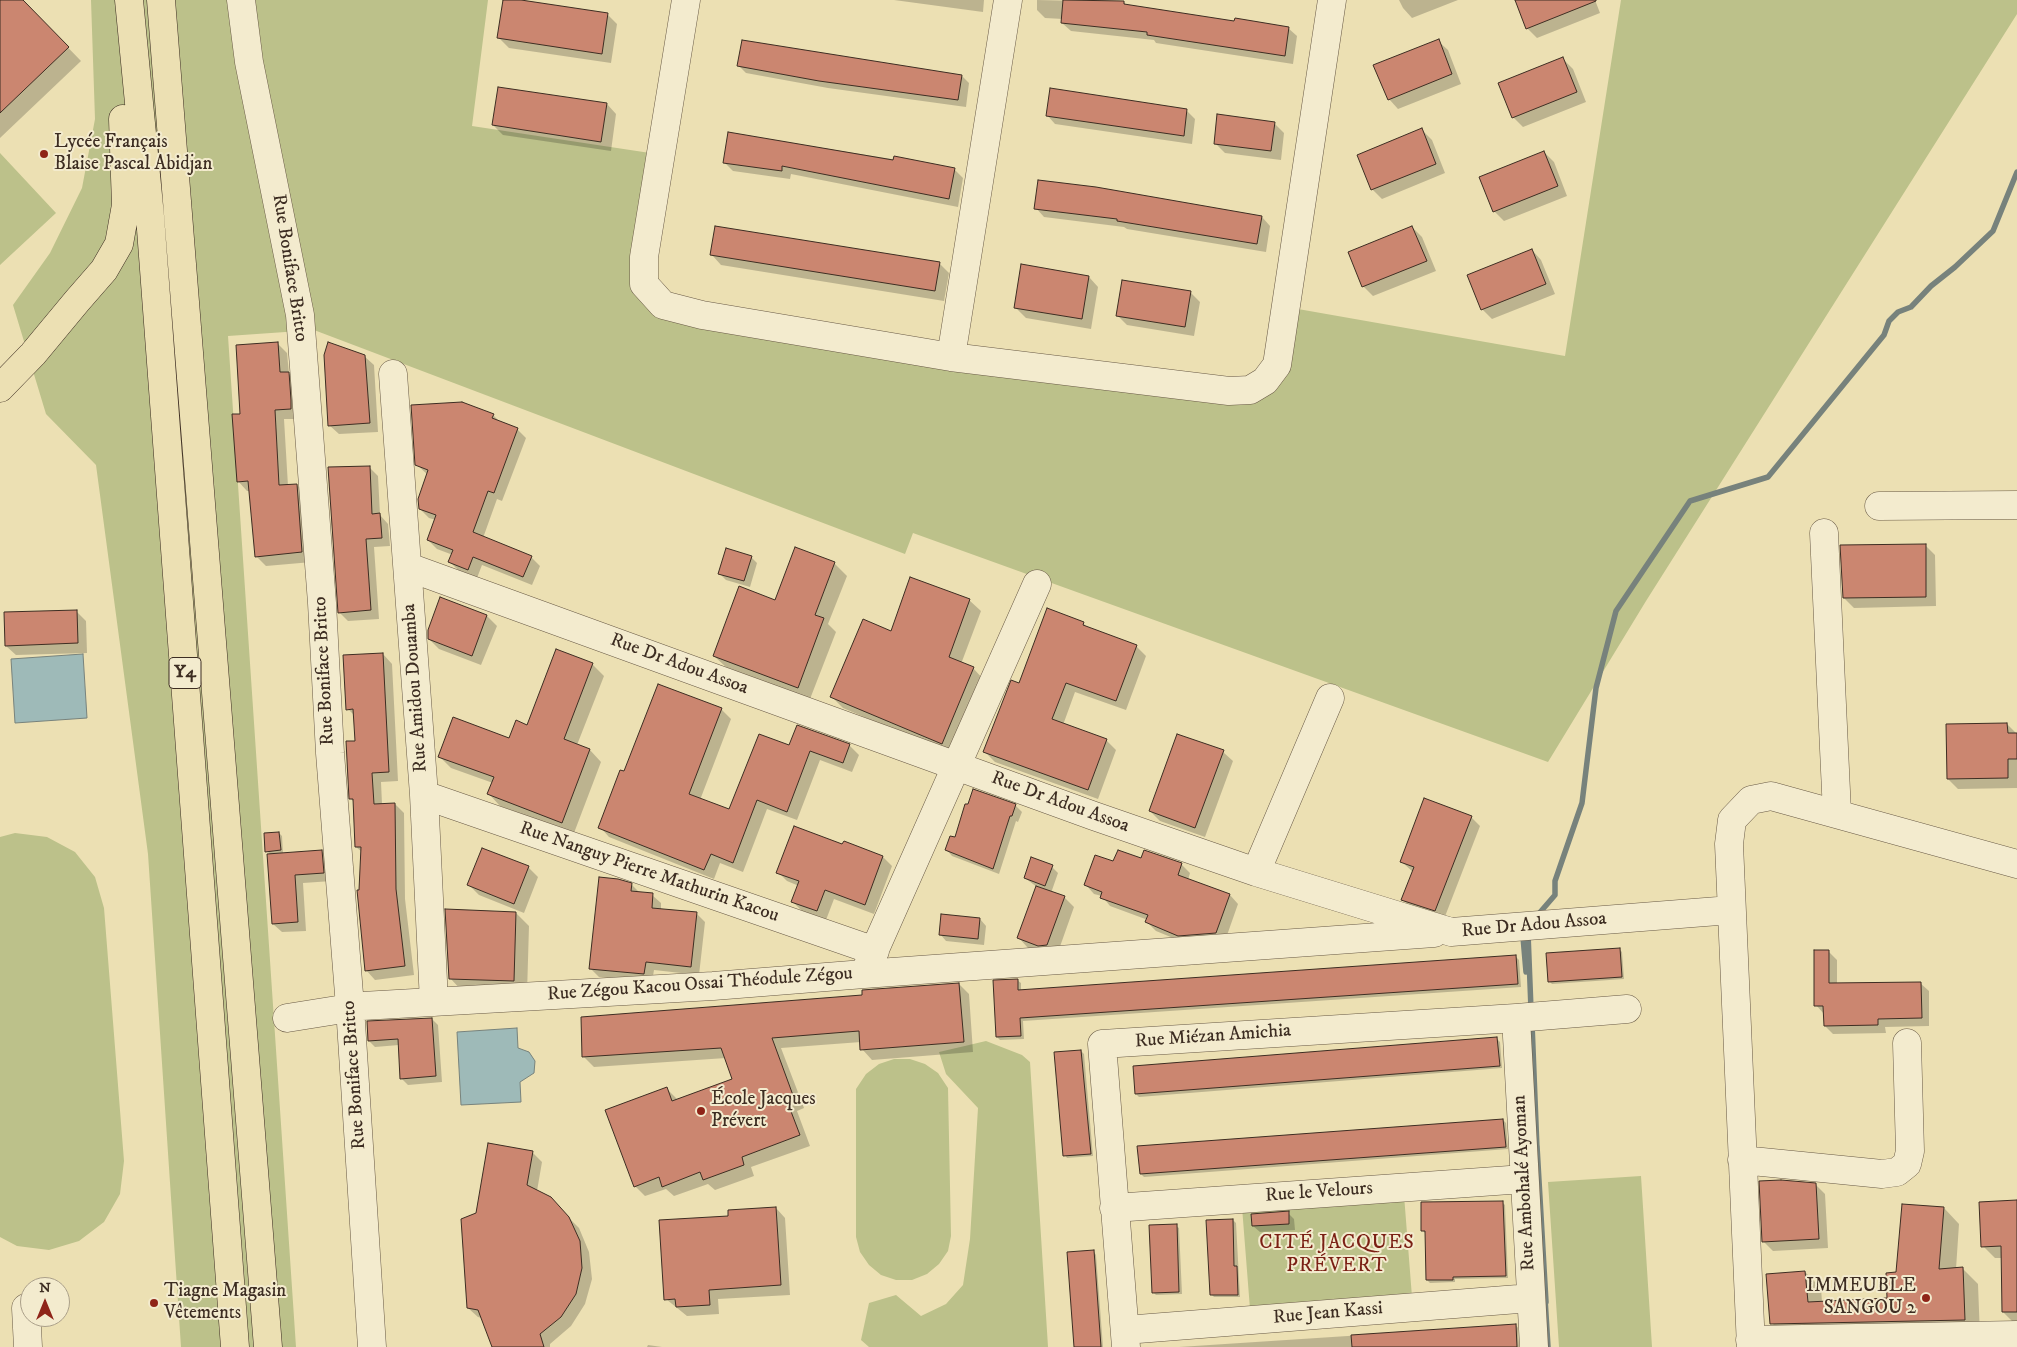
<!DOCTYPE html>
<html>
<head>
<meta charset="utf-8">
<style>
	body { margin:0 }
	#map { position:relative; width:2017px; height:1347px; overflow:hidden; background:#ece0b3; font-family:"IM FELL DW Pica",serif }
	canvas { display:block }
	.north { position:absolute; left:20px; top:1277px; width:50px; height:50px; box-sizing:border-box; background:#f3ebce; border:1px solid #aa9f89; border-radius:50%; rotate:0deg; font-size:14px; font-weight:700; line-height:20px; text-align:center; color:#3d2d22 }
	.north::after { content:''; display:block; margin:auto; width:18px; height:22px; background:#8f2418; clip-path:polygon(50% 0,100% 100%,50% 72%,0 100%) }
</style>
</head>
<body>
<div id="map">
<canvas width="2017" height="1347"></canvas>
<div class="north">N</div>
</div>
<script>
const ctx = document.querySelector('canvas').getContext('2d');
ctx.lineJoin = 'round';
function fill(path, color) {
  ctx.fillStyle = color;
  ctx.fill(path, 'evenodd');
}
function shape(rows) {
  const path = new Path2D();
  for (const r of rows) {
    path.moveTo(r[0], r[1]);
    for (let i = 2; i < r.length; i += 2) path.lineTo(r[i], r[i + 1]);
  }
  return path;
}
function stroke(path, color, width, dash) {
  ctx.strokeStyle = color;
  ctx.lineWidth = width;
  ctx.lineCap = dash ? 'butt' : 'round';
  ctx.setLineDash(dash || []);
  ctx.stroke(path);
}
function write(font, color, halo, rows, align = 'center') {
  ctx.font = font + ' "IM FELL DW Pica",serif';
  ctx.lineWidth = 4;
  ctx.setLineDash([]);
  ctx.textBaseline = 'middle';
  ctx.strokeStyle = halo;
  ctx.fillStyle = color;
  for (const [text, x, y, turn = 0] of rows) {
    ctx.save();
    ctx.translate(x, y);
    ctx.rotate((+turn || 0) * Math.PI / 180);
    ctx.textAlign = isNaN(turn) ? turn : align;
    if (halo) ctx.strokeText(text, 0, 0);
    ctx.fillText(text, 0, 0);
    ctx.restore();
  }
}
const green = shape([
	[91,0,488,0,472,126,650,153,636,262,662,308,1245,403,1298,309,1565,356,1621,0,2017,0,2017,14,1646,601,1548,762,913,533,905,554,314,330,228,336,296,1347,181,1347,148,854,96,465,46,414,13,305,50,253,82,188,95,119],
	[0,153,56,213,0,265],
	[15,833,47,837,75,852,95,877,104,908,124,1161,120,1194,104,1222,79,1241,49,1250,17,1246,0,1237,0,837],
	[986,1041,1022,1055,1030,1062,1048,1347,869,1347,861,1340,869,1303,896,1295,921,1316,946,1304,963,1285,970,1239,978,1108,946,1074,939,1052],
	[894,1059,910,1059,925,1064,938,1073,948,1088,951,1236,948,1251,939,1264,927,1274,912,1280,896,1280,881,1275,869,1265,860,1252,856,1237,856,1089,866,1074,879,1064],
	[1641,1176,1652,1347,1559,1347,1548,1182],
	[1404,1195,1412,1297,1250,1309,1242,1207]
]);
const water = shape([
	[83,654,87,718,15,723,11,659,83,654],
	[517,1028,518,1048,529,1052,535,1061,534,1073,520,1082,521,1102,461,1105,457,1032,517,1028]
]);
const shadow = shape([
	[0,0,22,0,81,61,0,138],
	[505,0,607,14,617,24,611,63,509,48,499,38],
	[894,0,984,0,983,12],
	[1037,0,1124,2,1126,5,1235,23,1288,28,1297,36,1293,64,1156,43,1154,40,1071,31,1062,23,1063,19,1045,18,1037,10],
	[1399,0,1458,0,1412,18,1403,8],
	[1516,0,1595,0,1600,13,1537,38,1527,28],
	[1438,41,1448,50,1461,84,1398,109,1389,99],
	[1563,59,1573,69,1586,102,1523,127,1513,117],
	[739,66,962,76,969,83,966,107,828,88,746,73],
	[607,104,616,114,611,151,503,135,493,125],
	[1186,110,1195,119,1192,144,1055,124,1047,115],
	[1274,123,1284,133,1281,160,1225,153,1215,143],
	[1422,130,1432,140,1445,173,1382,199,1372,189],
	[729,133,954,169,963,178,958,207,791,174,790,179,733,171,724,162],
	[1544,152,1554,162,1567,196,1504,221,1494,211],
	[1036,208,1262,217,1270,226,1266,252,1127,229,1124,227,1044,217],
	[1412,227,1422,237,1436,271,1373,296,1363,286],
	[1532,250,1541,260,1555,294,1492,319,1482,309],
	[712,255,939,263,949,273,944,301,721,265],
	[1089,277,1098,287,1091,329,1026,318,1016,308],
	[1190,292,1200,302,1194,336,1127,325,1117,315],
	[278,344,287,353,289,374,298,383,300,419,284,419,288,486,297,485,306,494,312,562,266,566,256,556,250,491,247,491,238,481,242,415],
	[364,356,374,365,378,432,339,434,329,425],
	[493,415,501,423,517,429,526,438,502,501,497,499,483,538,531,557,540,566,532,585,482,565,477,578,459,571,450,562,453,555,437,549,428,540,436,520,429,518,420,509,427,474,417,465],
	[369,467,378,476,380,515,388,524,390,546,374,547,379,619,348,621,339,612],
	[1925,545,1935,555,1936,606,1854,608,1844,598],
	[751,557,757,563,750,587,726,580,719,573],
	[834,563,847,576,828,624,836,632,810,699,727,668,714,656,775,601],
	[441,599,487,616,497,626,481,665,439,649,429,639],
	[969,600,981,611,961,664,973,668,984,680,953,755,843,708,832,697],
	[76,611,86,621,87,653,16,655,6,646],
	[1083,623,1089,629,1136,646,1146,656,1126,710,1075,692,1063,725,1106,740,1116,750,1098,799,995,762,985,752,1020,685],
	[383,654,392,664,398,781,381,782,382,804,395,804,404,813,405,899,414,975,375,980,366,970,360,891,362,852,356,847,354,802,351,799,356,742,355,716,348,709],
	[592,664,604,676,577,745,590,750,601,762,574,833,500,806,489,794,493,783,451,768,439,756,509,740,528,726],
	[721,709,731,719,700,800,730,811,790,747,849,745,859,755,852,772,820,760,797,820,767,809,743,872,720,863,714,879,609,837,600,827,624,773],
	[2007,724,2017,734,2017,788,1958,789,1948,779],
	[1223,752,1233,761,1205,837,1160,821,1150,811],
	[1015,805,1022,812,1018,822,1016,821,999,874,952,856,946,849,955,839],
	[1471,817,1480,826,1444,919,1412,909,1403,900,1413,872,1402,862],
	[279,833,282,836,283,854,322,851,330,860,332,881,303,883,306,931,282,932,273,924,271,855,267,851],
	[844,843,883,857,892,866,874,914,834,899,826,920,802,911,793,902,799,886,787,881,778,872,843,846],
	[1142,860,1181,864,1190,873,1188,880,1230,895,1238,904,1225,941,1188,944,1156,931,1147,922,1148,920,1110,906,1102,896,1094,894,1086,885,1114,863],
	[528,867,538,877,524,913,479,895,469,885],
	[1052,867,1058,873,1051,893,1064,897,1074,907,1057,955,1048,955,1028,948,1019,938,1037,887,1025,878],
	[631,884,640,893,652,895,661,903,661,910,696,913,705,922,699,975,654,970,652,982,599,977,590,968],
	[516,913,529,926,527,994,463,992,450,978],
	[980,919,986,926,984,945,946,941,940,934],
	[1620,950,1622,952,1624,979,1552,984,1549,981],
	[1828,951,1837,960,1837,985,1920,983,1929,991,1929,1026,1885,1027,1886,1033,1833,1034,1825,1026,1824,1014,1816,1005],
	[1516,957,1519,960,1521,987,1023,1021,1024,1039,1000,1040,997,1037,1017,980,1021,983,1021,991],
	[959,984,969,994,973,1052,872,1060,862,1049,861,1042,781,1048,804,1108,797,1111,810,1146,751,1167,754,1176,715,1190,708,1184,674,1196,666,1189,645,1196,635,1186,667,1089,677,1099,734,1080,726,1058,594,1067,584,1057,864,996],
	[432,1019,438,1025,442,1082,408,1085,401,1078,399,1045,375,1047,369,1041],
	[1497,1039,1500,1042,1502,1068,1139,1097,1136,1094,1134,1067],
	[1081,1051,1084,1054,1093,1156,1067,1158,1065,1155],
	[1503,1120,1506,1123,1508,1149,1144,1177,1141,1174],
	[532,1152,542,1162,537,1191,560,1209,579,1228,589,1252,592,1279,585,1304,571,1326,550,1344,550,1347,493,1347,482,1318,478,1317,468,1308],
	[1815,1184,1825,1194,1828,1248,1773,1251,1763,1241],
	[2017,1201,2017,1324,2015,1324,2003,1312,2002,1258,1995,1258,1983,1246],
	[1502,1202,1505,1205,1508,1278,1455,1279,1455,1282,1430,1283,1427,1280,1426,1234,1422,1230],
	[776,1208,785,1218,790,1295,718,1299,719,1314,687,1316,666,1299,729,1217],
	[1944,1208,1959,1224,1956,1269,1962,1268,1978,1284,1980,1336,1787,1339,1772,1323,1805,1272,1821,1288,1822,1302,1888,1299,1898,1273],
	[1288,1213,1294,1219,1295,1230,1260,1232,1253,1226],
	[1233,1220,1236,1223,1240,1297,1214,1297,1212,1295],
	[1176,1226,1179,1228,1182,1294,1156,1295,1153,1292],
	[1094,1252,1096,1255,1103,1347,1075,1347],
	[1516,1325,1518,1328,1519,1347,1179,1347],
	[648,1345,662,1347,647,1347]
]);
const stream = shape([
	[1536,917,1555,895,1555,881,1582,803,1596,688,1616,611,1690,501,1768,477,1884,335,1889,321,1898,312,1911,307,1931,286,1955,267,1993,231,2017,172],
	[1528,933,1531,1009],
	[1523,937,1526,972],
	[1532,1023,1537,1149],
	[1537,1146,1546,1302],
	[1545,1298,1548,1347]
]);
const building = shape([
	[0,0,23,0,69,47,0,113,0,0],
	[503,0,521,0,608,13,602,54,497,38,503,0],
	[1063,0,1124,1,1124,4,1234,21,1235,18,1289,27,1285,56,1147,35,1147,32,1061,23,1063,0],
	[1515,0,1596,0,1596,1,1526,29,1515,0],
	[1439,39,1452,74,1388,100,1373,65,1439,39],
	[742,40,962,75,958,100,819,81,737,66,742,40],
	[1563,57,1577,92,1512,118,1498,83,1563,57],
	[498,87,607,103,601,142,492,125,498,87],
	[1050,88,1187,109,1184,136,1046,116,1050,88],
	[1217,114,1275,122,1271,151,1214,144,1217,114],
	[1422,128,1436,164,1371,190,1357,155,1422,128],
	[728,132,893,160,894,156,955,168,949,199,782,166,782,171,723,163,728,132],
	[1544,151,1558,186,1493,212,1479,177,1544,151],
	[1038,180,1096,187,1262,216,1257,244,1117,221,1117,219,1034,209,1038,180],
	[715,226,940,262,935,291,710,255,715,226],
	[1412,226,1427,261,1362,287,1348,252,1412,226],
	[1532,249,1546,284,1481,310,1467,275,1532,249],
	[1021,264,1089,276,1082,319,1014,308,1021,264],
	[1122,280,1191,291,1185,327,1116,316,1122,280],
	[278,342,280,372,289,372,291,400,291,409,275,410,279,485,297,484,302,552,255,557,248,481,237,482,232,414,240,414,236,345,278,342],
	[328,342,365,355,370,423,328,426,324,355,328,342],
	[462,402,494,414,492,418,518,428,494,493,488,491,473,532,532,556,523,577,473,557,468,570,448,562,453,550,427,540,436,515,419,509,418,499,428,470,415,465,411,405,462,402],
	[370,466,372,514,380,513,382,538,366,539,371,610,338,613,328,467,370,466],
	[1926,544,1926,597,1843,598,1840,545,1926,544],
	[795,547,835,562,815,615,824,618,798,688,713,656,739,586,775,600,795,547],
	[726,548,752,556,744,581,718,574,726,548],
	[910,577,970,599,949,657,974,667,942,744,830,697,863,619,891,631,910,577],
	[440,597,487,615,472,656,428,639,428,630,440,597],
	[1047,608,1084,622,1083,625,1137,645,1116,701,1066,683,1052,719,1107,739,1088,790,983,752,1011,680,1019,683,1047,608],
	[77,610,78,643,5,646,4,612,77,610],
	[556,649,593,663,564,739,590,749,562,823,487,794,494,777,438,757,453,717,509,738,516,720,527,725,556,649],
	[383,653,389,772,372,773,374,804,395,803,396,889,405,966,365,971,357,890,359,890,361,847,355,847,353,799,349,799,346,741,355,741,353,709,346,710,343,655,383,653],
	[658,684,722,708,689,794,729,809,759,734,789,745,797,725,850,744,843,763,810,751,787,812,757,800,733,863,711,854,704,870,598,828,620,770,624,771,658,684],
	[2007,723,2008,733,2017,733,2017,759,2008,759,2008,778,1947,779,1946,724,2007,723],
	[1177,734,1224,750,1195,828,1149,811,1177,734],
	[973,789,1016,804,1012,816,1010,816,993,869,945,850,950,836,955,837,965,804,968,804,973,789],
	[1424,798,1472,816,1435,911,1401,900,1414,867,1400,862,1424,798],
	[794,826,842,844,844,841,883,856,865,905,825,890,817,911,791,902,799,881,776,873,794,826],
	[279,832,281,850,265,852,264,833,279,832],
	[482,848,529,866,514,904,467,885,482,848],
	[322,850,324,873,295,875,298,922,272,924,267,854,322,850],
	[1118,850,1141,858,1144,850,1182,863,1178,875,1230,894,1216,933,1178,936,1145,922,1148,915,1100,898,1102,892,1084,885,1095,855,1113,861,1118,850],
	[1031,857,1053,865,1045,886,1024,878,1031,857],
	[599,877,618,879,632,883,631,891,653,893,652,908,697,912,691,967,646,962,644,974,589,969,599,877],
	[1036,886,1065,896,1047,945,1038,946,1017,938,1036,886],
	[445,909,516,912,514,981,449,979,445,909],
	[941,914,980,918,978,939,939,935,941,914],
	[1620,948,1622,977,1548,982,1546,953,1620,948],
	[1814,950,1829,950,1829,983,1921,982,1922,1018,1878,1019,1878,1025,1824,1026,1823,1006,1814,1006,1814,950],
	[1516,955,1518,984,1020,1018,1021,1036,996,1037,993,980,1018,979,1018,990,1516,955],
	[959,983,964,1042,860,1050,859,1031,772,1038,794,1098,787,1101,800,1135,742,1157,744,1165,703,1180,700,1172,662,1187,659,1177,634,1187,605,1110,667,1087,672,1101,732,1079,721,1048,582,1057,581,1017,862,995,862,990,959,983],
	[432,1018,436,1076,400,1079,398,1039,368,1041,367,1021,432,1018],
	[1497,1037,1500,1066,1135,1094,1133,1066,1497,1037],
	[1081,1050,1091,1154,1063,1156,1054,1052,1081,1050],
	[1503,1119,1506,1147,1140,1174,1137,1146,1503,1119],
	[488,1143,533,1151,527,1185,551,1197,569,1217,580,1241,582,1268,576,1294,561,1317,540,1334,544,1347,492,1347,478,1310,467,1308,461,1219,476,1213,488,1143],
	[1781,1180,1816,1183,1819,1239,1762,1242,1759,1181,1781,1180],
	[2017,1200,2017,1312,2002,1312,2001,1246,1981,1247,1979,1202,2017,1200],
	[1503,1201,1506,1276,1453,1277,1453,1280,1426,1280,1425,1231,1421,1231,1421,1202,1503,1201],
	[1902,1204,1944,1207,1939,1269,1963,1267,1965,1320,1770,1324,1766,1274,1805,1271,1808,1302,1887,1298,1886,1273,1896,1272,1902,1204],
	[776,1207,781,1285,709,1290,710,1305,676,1307,675,1299,664,1300,659,1220,728,1216,728,1210,776,1207],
	[1289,1211,1289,1224,1252,1226,1251,1214,1289,1211],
	[1233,1219,1234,1266,1237,1266,1238,1295,1210,1295,1206,1220,1233,1219],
	[1177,1224,1179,1292,1152,1293,1149,1225,1177,1224],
	[1094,1250,1101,1347,1074,1347,1067,1252,1094,1250],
	[1516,1324,1517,1347,1352,1347,1351,1335,1516,1324]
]);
const minor = shape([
	[241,0,249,62,300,315,322,603,330,753,350,1007,372,1347],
	[686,0,644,257,644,284,663,305,702,315,951,357,1229,391,1250,390,1265,381,1277,365,1332,0],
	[951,357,1008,0],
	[393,374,424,795,434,1002],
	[1879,506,2017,505],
	[1824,533,1837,813],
	[408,567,1094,816,1256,872,1451,932,1731,910],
	[424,795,875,951],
	[1256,872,1330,698],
	[864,974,1434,933],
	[287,1018,362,1006,713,986,864,974,1037,584],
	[1516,1018,1534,1347],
	[1742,1160,1882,1174,1897,1172,1907,1164,1910,1151,1907,1043],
	[1114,1208,1524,1179],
	[26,1308,28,1347],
	[1125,1330,1531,1298],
	[1750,1340,2017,1335],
	[1126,1347,1102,1044,1516,1018,1627,1009],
	[1751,1347,1729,844,1732,820,1751,800,1771,796,2017,864]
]);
const highway = shape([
	[129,0,150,216,235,1347],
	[161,0,268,1347],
	[0,388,33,354,77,301,104,270,119,244,126,205,123,119]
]);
const markers = [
	[44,154,5,"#8f2418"],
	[701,1111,5,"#8f2418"],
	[1926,1298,5,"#8f2418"],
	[154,1303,5,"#8f2418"]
];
const shields = [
	[185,673,32]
];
const shieldNames = [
	["Y4",185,673]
];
const poiNames = [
	["Lycée Français",54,143],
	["Blaise Pascal Abidjan",54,165],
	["École Jacques",711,1100],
	["Prévert",711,1122],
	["IMMEUBLE",1916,1287,"right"],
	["SANGOU 2",1916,1309,"right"],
	["Tiagne Magasin",164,1292],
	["Vêtements",164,1314]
];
const streetNames = [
	["Rue Boniface Britto",289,268,81],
	["Rue Dr Adou Assoa",679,665,20],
	["Rue Boniface Britto",325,671,-93],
	["Rue Amidou Douamba",416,688,-94],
	["Rue Dr Adou Assoa",1060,803,20],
	["Rue Nanguy Pierre Mathurin Kacou",649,873,19],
	["Rue Dr Adou Assoa",1534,926,-5],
	["Rue Zégou Kacou Ossai Théodule Zégou",700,985,-4],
	["Rue Miézan Amichia",1213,1037,-4],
	["Rue Boniface Britto",355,1075,-94],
	["Rue Ambohalé Ayoman",1525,1183,-93],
	["Rue le Velours",1319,1193,-4],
	["Rue Jean Kassi",1328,1314,-5]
];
const neighbourhoodNames = [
	["CITÉ JACQUES",1337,1244],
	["PRÉVERT",1337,1267]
];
fill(green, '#bcc18a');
fill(water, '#9ebab8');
stroke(water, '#77827c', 1);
fill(shadow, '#0003');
stroke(stream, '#77827c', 5.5);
fill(building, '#cb8670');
stroke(building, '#3d2d22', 1);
stroke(minor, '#695a46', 29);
stroke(highway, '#3d2d22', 29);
stroke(minor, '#f3ebce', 28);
stroke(highway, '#ece0b3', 28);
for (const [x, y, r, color] of markers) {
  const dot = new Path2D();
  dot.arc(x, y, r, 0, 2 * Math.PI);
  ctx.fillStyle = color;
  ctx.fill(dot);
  stroke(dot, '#f3ebce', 2);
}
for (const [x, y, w] of shields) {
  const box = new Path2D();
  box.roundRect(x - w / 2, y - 15.5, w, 31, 4);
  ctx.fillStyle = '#f3ebce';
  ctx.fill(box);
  stroke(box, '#3d2d22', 1);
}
write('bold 18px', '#3d2d22', null, shieldNames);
write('19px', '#3d2d22', '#f3ebce', poiNames, 'left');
write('19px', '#3d2d22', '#f3ebce', streetNames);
ctx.letterSpacing = '1px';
write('20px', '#7a1f14', '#f3ebce', neighbourhoodNames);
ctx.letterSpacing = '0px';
</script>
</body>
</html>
